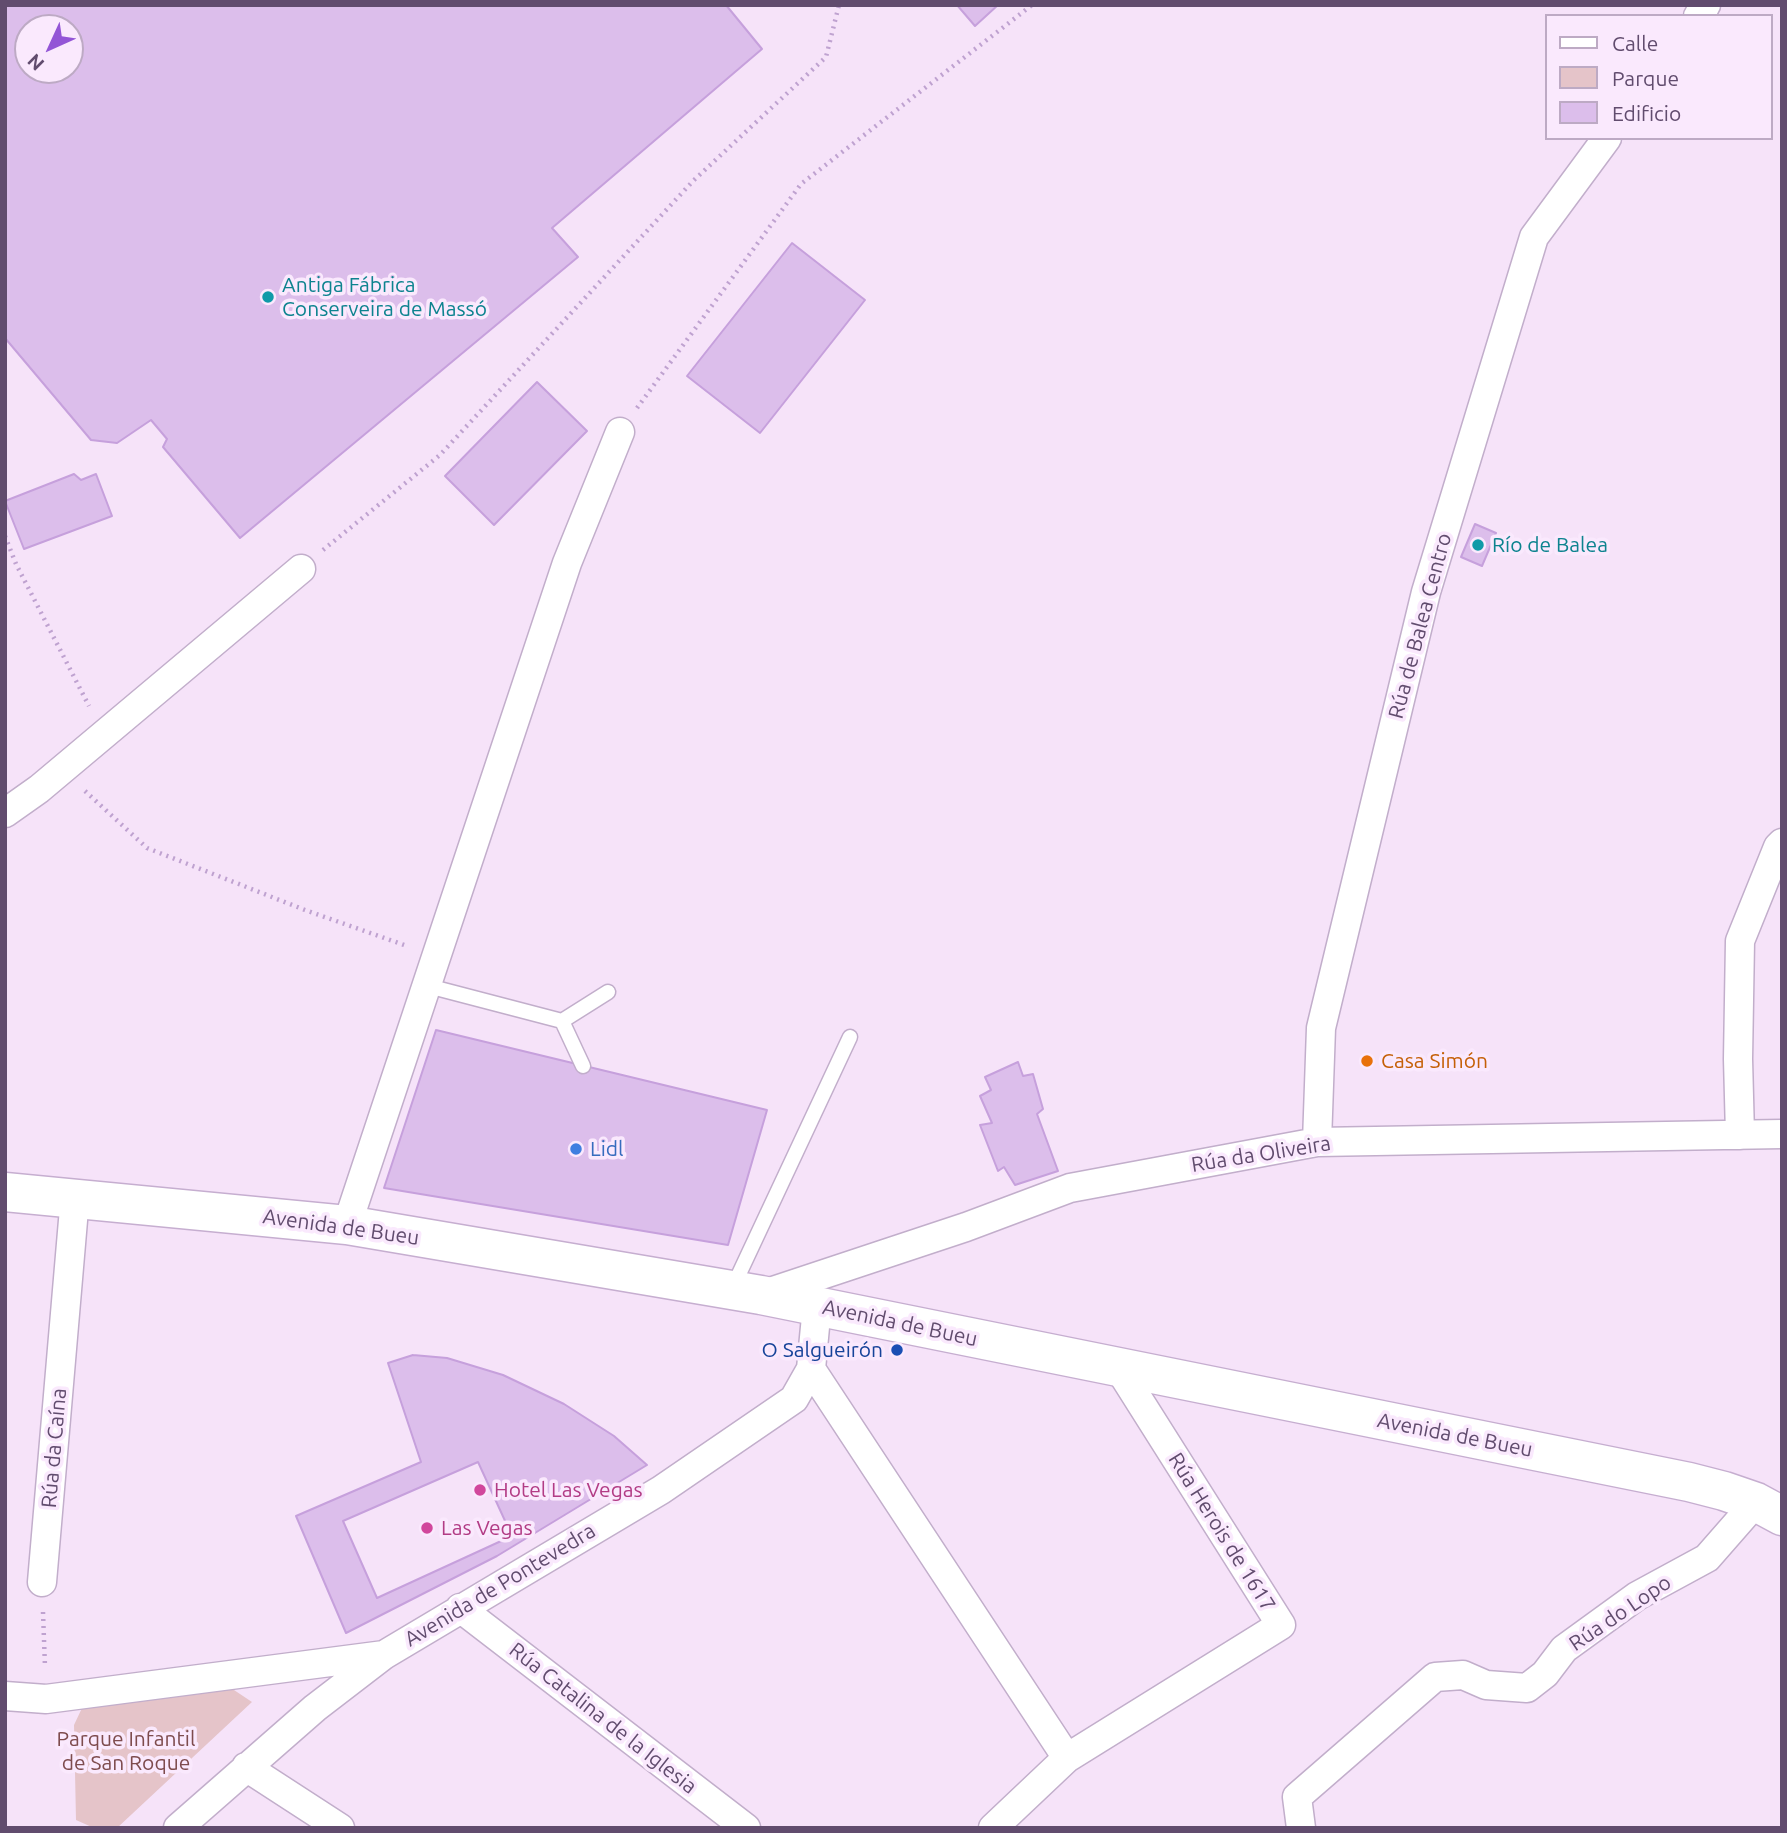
<!DOCTYPE html>
<html>
<head>
<meta charset="utf-8">
<style>
	body { margin:0 }
	#map { position:relative; width:1787px; height:1833px; overflow:hidden; background:#f6e3f9; font-family:Ubuntu,sans-serif }
	canvas { display:block }
	.frame { position:absolute; inset:0; border:7px solid #614c6e; pointer-events:none }
	.legend { position:absolute; left:1545px; top:14px; width:228px; height:126px; box-sizing:border-box; background:#fae9fd; border:2px solid #bdaac4; margin:0; padding:9px 12px; list-style:none; font-size:21px; color:#614c6e }
	.legend li { display:flex; align-items:center; gap:14px; height:35px }
	.legend b { width:35px; border:2px solid #bdaac4 }
	.north { position:absolute; left:14px; top:14px; width:70px; height:70px; box-sizing:border-box; background:#fae9fd; border:2px solid #bdaac4; border-radius:50%; rotate:225deg; font-size:19px; font-weight:700; line-height:28px; text-align:center; color:#614c6e }
	.north::after { content:''; display:block; margin:auto; width:24px; height:32px; background:#9355d6; clip-path:polygon(50% 0,100% 100%,50% 72%,0 100%) }
</style>
</head>
<body>
<div id="map">
<canvas width="1787" height="1833"></canvas>
<div class="frame"></div>
<ul class="legend">
<li><b style="height:9px;background:#fff"></b>Calle</li>
<li><b style="height:19px;background:#e5c4c9"></b>Parque</li>
<li><b style="height:19px;background:#dcbeeb"></b>Edificio</li>
</ul>
<div class="north">N</div>
</div>
<script>
const ctx = document.querySelector('canvas').getContext('2d');
ctx.lineJoin = 'round';
function fill(path, color) {
  ctx.fillStyle = color;
  ctx.fill(path, 'evenodd');
}
function shape(rows) {
  const path = new Path2D();
  for (const r of rows) {
    path.moveTo(r[0], r[1]);
    for (let i = 2; i < r.length; i += 2) path.lineTo(r[i], r[i + 1]);
  }
  return path;
}
function stroke(path, color, width, dash) {
  ctx.strokeStyle = color;
  ctx.lineWidth = width;
  ctx.lineCap = dash ? 'butt' : 'round';
  ctx.setLineDash(dash || []);
  ctx.stroke(path);
}
function write(font, color, halo, rows, align = 'center') {
  ctx.font = font + ' Ubuntu,sans-serif';
  ctx.lineWidth = 7;
  ctx.setLineDash([]);
  ctx.textBaseline = 'middle';
  ctx.strokeStyle = halo;
  ctx.fillStyle = color;
  for (const [text, x, y, turn = 0] of rows) {
    ctx.save();
    ctx.translate(x, y);
    ctx.rotate((+turn || 0) * Math.PI / 180);
    ctx.textAlign = isNaN(turn) ? turn : align;
    if (halo) ctx.strokeText(text, 0, 0);
    ctx.fillText(text, 0, 0);
    ctx.restore();
  }
}
const green = shape([
	[228,1686,252,1702,117,1828,94,1828,76,1820,74,1725,82,1708,102,1706,130,1695]
]);
const building = shape([
	[5,5,726,5,762,49,552,228,578,257,240,538,163,447,167,439,151,420,117,443,91,440,5,338,5,5],
	[28,28,70,28,70,70,28,70,28,28],
	[957,5,998,5,975,26,957,5],
	[792,243,865,300,760,433,687,376,792,243],
	[537,382,587,431,494,525,445,476,537,382],
	[74,474,81,480,96,474,112,516,24,549,5,501,74,474],
	[1475,524,1496,533,1482,566,1461,557,1475,524],
	[436,1030,767,1110,728,1245,384,1188,436,1030],
	[1018,1062,1023,1076,1033,1074,1043,1109,1037,1114,1058,1171,1015,1185,1004,1167,998,1171,980,1125,992,1123,980,1096,991,1090,985,1077,1018,1062],
	[413,1355,447,1358,503,1375,564,1404,614,1436,647,1465,497,1556,346,1633,296,1516,421,1462,388,1363,413,1355],
	[478,1462,512,1536,377,1598,343,1521,478,1462]
]);
const path = shape([
	[637,408,801,184,1032,5],
	[5,536,16,564,89,706],
	[323,550,440,455,693,181,826,57,839,5],
	[85,791,147,848,305,910,407,946],
	[43,1612,45,1667]
]);
const service = shape([
	[428,986,562,1021,608,992],
	[562,1021,583,1066],
	[732,1289,850,1037]
]);
const minor = shape([
	[1698,16,1706,5],
	[5,813,39,789,301,569],
	[1740,1135,1738,1059,1740,941,1778,847,1782,843],
	[1317,1142,1321,1028,1426,592,1534,237,1607,138],
	[347,1225,567,563,620,432],
	[764,1294,966,1227,1070,1188,1317,1142,1782,1134],
	[811,1369,1067,1758,993,1828],
	[42,1582,75,1197],
	[460,1608,746,1828],
	[5,1696,46,1699,384,1655],
	[1067,1758,1281,1625,1118,1367],
	[246,1767,340,1828],
	[178,1828,315,1708,384,1655,661,1490,794,1399,811,1369,817,1306],
	[1301,1828,1297,1797,1435,1677,1463,1675,1486,1685,1527,1688,1545,1674,1564,1649,1637,1596,1707,1558,1756,1502]
]);
const secondary = shape([
	[5,1192,347,1225,761,1295,1689,1482,1724,1491,1756,1502,1782,1516]
]);
const markers = [
	[268,297,7,"#0f9aa8"],
	[1478,545,7,"#0f9aa8"],
	[1367,1061,7,"#e8710a"],
	[576,1149,7,"#3f7fe0"],
	[897,1350,7,"#1a4fb4"],
	[480,1490,7,"#d1479c"],
	[427,1528,7,"#d1479c"]
];
const cultureNames = [
	["Antiga Fábrica",282,285],
	["Conserveira de Massó",282,309],
	["Río de Balea",1492,545]
];
const streetNames = [
	["Rúa de Balea Centro",1420,626,-75],
	["Rúa da Oliveira",1261,1154,-9],
	["Avenida de Bueu",341,1227,8],
	["Avenida de Bueu",900,1323,12],
	["Avenida de Bueu",1455,1435,11],
	["Rúa da Caína",54,1448,-85],
	["Rúa Herois de 1617",1222,1532,58],
	["Avenida de Pontevedra",500,1585,-31],
	["Rúa do Lopo",1620,1613,-34],
	["Rúa Catalina de la Iglesia",603,1718,38]
];
const foodNames = [
	["Casa Simón",1381,1061]
];
const shopNames = [
	["Lidl",590,1149]
];
const transitNames = [
	["O Salgueirón",883,1350]
];
const hotelNames = [
	["Hotel Las Vegas",494,1490],
	["Las Vegas",441,1528]
];
const parkNames = [
	["Parque Infantil",126,1739],
	["de San Roque",126,1763]
];
fill(green, '#e5c4c9');
fill(building, '#dcbeeb');
stroke(building, '#c6a0dc', 2);
stroke(service, '#c2aecb', 17);
stroke(minor, '#c2aecb', 31);
stroke(secondary, '#c6aed0', 41);
stroke(path, '#bfa2d0', 4.5, [2, 5]);
stroke(service, '#fff', 14);
stroke(minor, '#fff', 28);
stroke(secondary, '#fff', 38);
for (const [x, y, r, color] of markers) {
  const dot = new Path2D();
  dot.arc(x, y, r, 0, 2 * Math.PI);
  ctx.fillStyle = color;
  ctx.fill(dot);
  stroke(dot, '#fae9fd', 2.5);
}
write('21px', '#0d838f', '#fae9fd', cultureNames, 'left');
write('21px', '#614c6e', '#fae9fd', streetNames);
write('21px', '#c56008', '#fae9fd', foodNames, 'left');
write('21px', '#366cbe', '#fae9fd', shopNames, 'left');
write('21px', '#164399', '#fae9fd', transitNames, 'right');
write('21px', '#b23c85', '#fae9fd', hotelNames, 'left');
write('21px', '#7e4c4e', '#fae9fd', parkNames);
</script>
</body>
</html>
